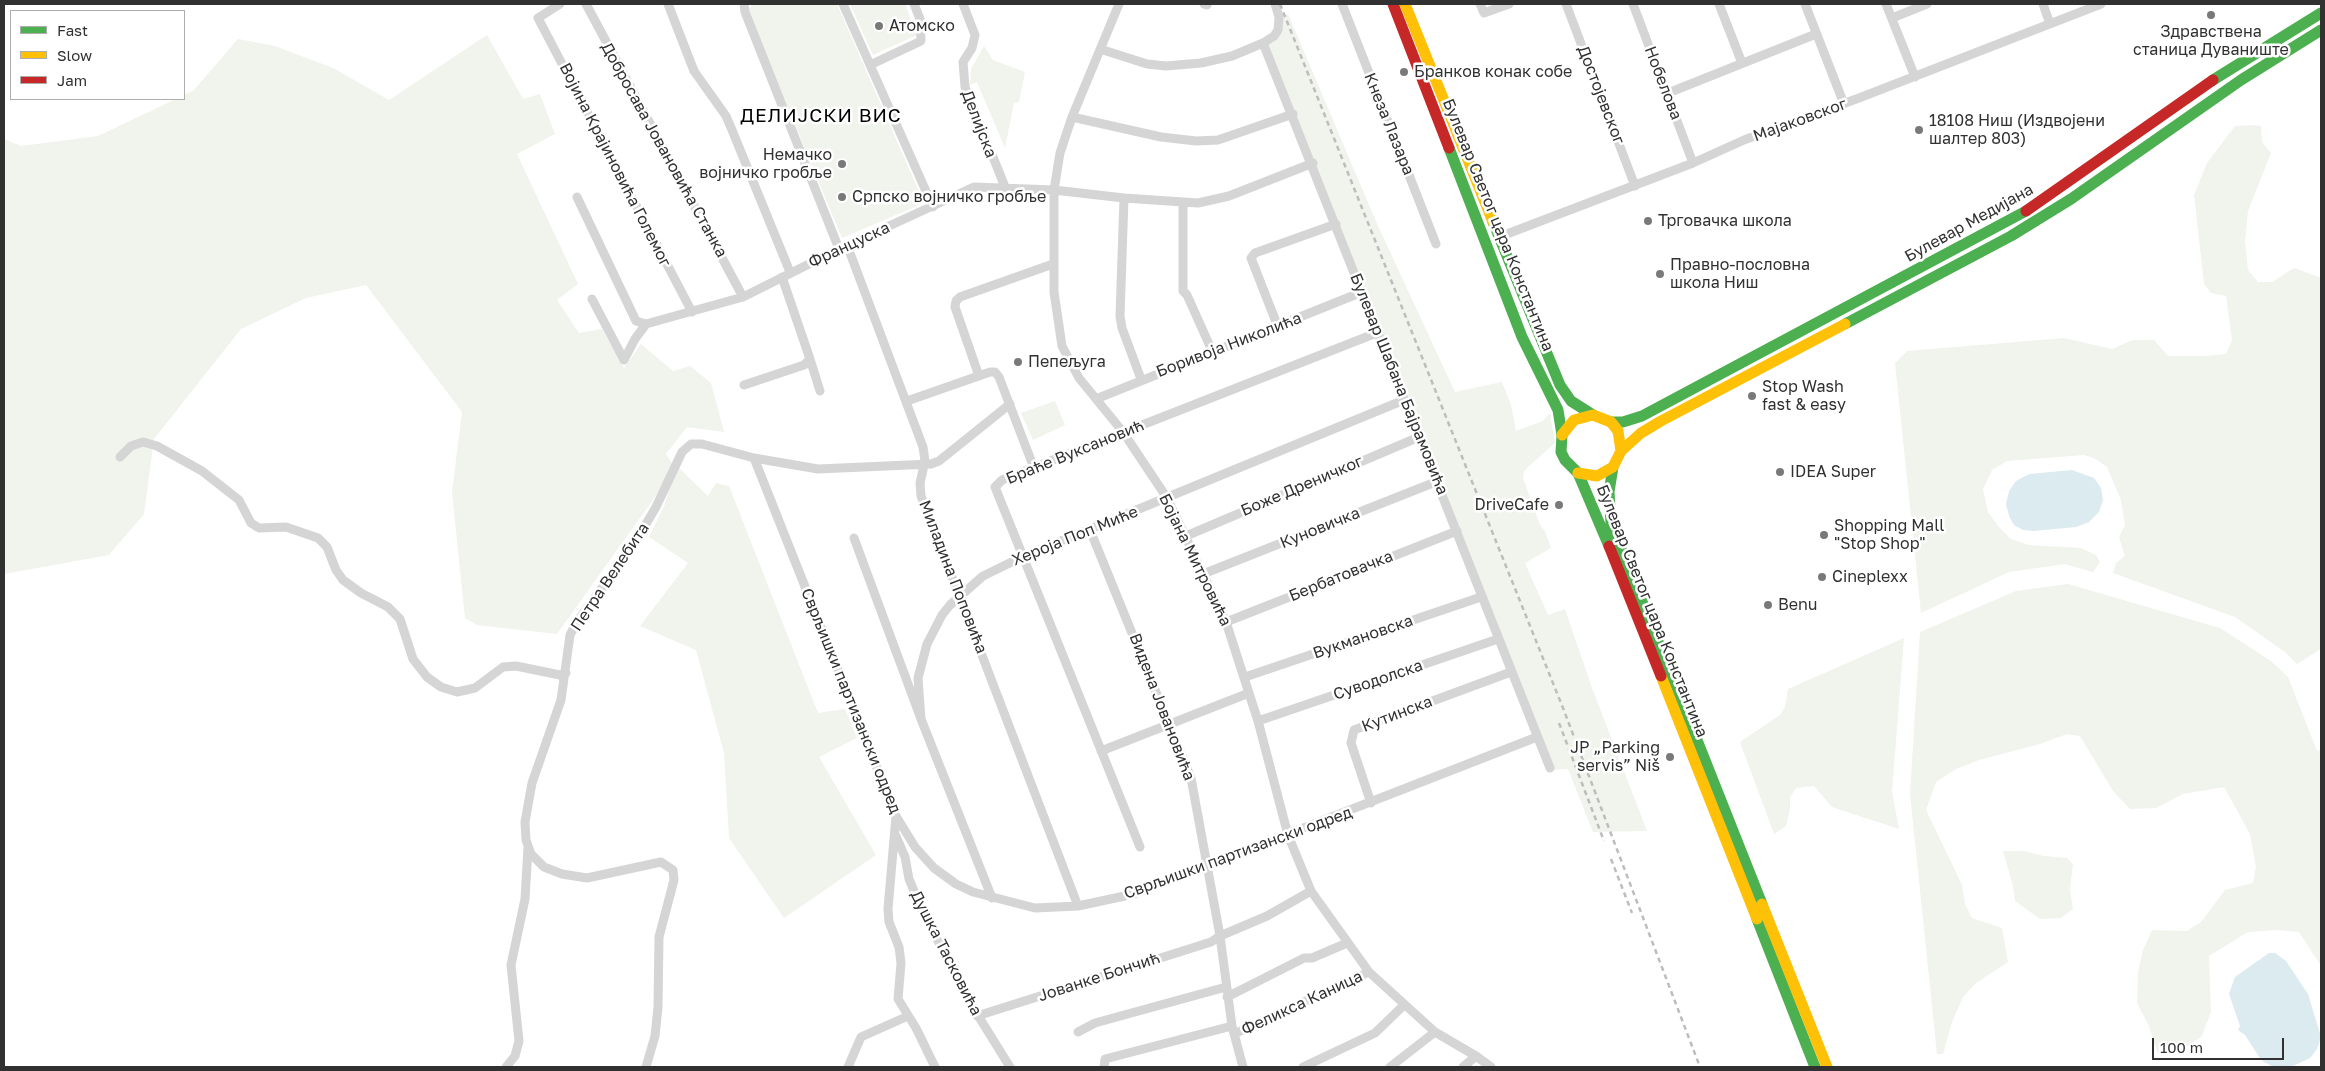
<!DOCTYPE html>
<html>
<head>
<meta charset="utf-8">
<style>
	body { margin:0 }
	#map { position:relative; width:2325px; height:1071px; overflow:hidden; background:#fff; font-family:"Golos Text",sans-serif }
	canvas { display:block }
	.frame { position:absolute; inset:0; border:5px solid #313131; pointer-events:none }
	.legend { position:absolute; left:10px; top:10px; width:175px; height:90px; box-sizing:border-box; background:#fff; border:1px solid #adadad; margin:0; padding:6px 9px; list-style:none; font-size:15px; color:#313131 }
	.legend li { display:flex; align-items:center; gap:10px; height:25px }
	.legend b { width:25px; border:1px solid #adadad }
	.scale { position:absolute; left:2152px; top:1038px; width:132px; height:22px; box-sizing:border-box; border:2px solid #313131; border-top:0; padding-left:6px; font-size:15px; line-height:18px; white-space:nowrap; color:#313131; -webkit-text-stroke:4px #fff; paint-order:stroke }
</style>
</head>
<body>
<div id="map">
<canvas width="2325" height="1071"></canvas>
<div class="frame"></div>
<ul class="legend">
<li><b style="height:6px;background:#4caf50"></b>Fast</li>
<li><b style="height:6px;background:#ffc107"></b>Slow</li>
<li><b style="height:6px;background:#c62828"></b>Jam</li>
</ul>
<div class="scale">100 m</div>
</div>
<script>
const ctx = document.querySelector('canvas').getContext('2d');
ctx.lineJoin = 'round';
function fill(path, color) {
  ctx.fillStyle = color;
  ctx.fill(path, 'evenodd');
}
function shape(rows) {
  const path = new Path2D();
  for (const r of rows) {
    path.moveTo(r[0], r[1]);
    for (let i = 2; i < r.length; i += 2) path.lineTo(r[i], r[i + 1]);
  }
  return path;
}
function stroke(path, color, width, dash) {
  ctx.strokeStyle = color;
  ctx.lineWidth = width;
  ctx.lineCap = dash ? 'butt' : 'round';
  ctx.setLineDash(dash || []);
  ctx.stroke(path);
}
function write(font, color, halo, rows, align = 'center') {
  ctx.font = font + ' "Golos Text",sans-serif';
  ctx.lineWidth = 5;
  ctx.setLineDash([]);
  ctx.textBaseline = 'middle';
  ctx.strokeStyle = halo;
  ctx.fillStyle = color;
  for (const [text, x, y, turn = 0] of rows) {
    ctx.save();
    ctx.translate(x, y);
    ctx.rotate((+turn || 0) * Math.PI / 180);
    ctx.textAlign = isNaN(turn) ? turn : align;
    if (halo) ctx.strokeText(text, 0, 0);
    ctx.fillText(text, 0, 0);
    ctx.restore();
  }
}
const green = shape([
	[753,4,837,4,924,203,842,238,749,14,748,9],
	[850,4,905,4,917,35,873,55],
	[1288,14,1378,226,1455,392,1502,382,1511,405,1516,431,1543,421,1550,413,1555,443,1528,467,1524,472,1523,478,1540,525,1545,531,1551,548,1525,563,1548,615,1565,609,1592,688,1647,831,1593,832,1568,769,1551,770,1265,43,1280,18],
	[487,35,523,99,540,94,555,134,517,154,578,284,557,300,579,333,602,329,624,368,641,344,673,371,690,366,711,383,724,432,687,427,666,454,673,465,655,497,557,634,477,625,465,618,452,492,462,412,366,285,306,298,241,329,154,439,144,514,109,555,4,574,4,139,21,146,98,136,176,99,184,99,184,95,193,91,238,39,275,46,333,68,389,100],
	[984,46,993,60,1025,72,1019,102,1014,103,1005,148,977,82,970,85,971,69],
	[2254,125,2261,126,2262,142,2271,153,2248,211,2245,242,2248,270,2258,282,2272,282,2294,268,2321,278,2321,649,2297,664,2285,652,2235,617,2113,573,2116,563,2125,556,2119,537,2125,525,2121,500,2107,467,2094,458,2084,455,2007,461,1992,470,1983,489,1988,512,1999,527,2011,539,2029,545,2081,548,2096,555,2100,562,2093,572,2065,564,2009,572,1921,613,1895,363,1907,351,2064,338,2112,349,2133,340,2154,340,2168,356,2205,356,2226,354,2232,340,2226,296,2211,293,2204,284,2194,195,2207,163,2235,126],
	[1055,401,1065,425,1033,440,1021,413],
	[676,465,708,496,716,483,729,486,818,713,845,709,857,738,819,757,876,855,784,918,729,838,724,753,696,650,640,626,688,563,649,537,665,504],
	[2068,584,2220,628,2271,661,2288,677,2317,751,2321,750,2321,966,2299,932,2276,930,2248,932,2209,956,2211,1012,2202,1036,2178,1053,2158,1054,2148,1024,2137,1003,2138,972,2143,950,2152,930,2187,931,2201,922,2225,890,2253,883,2256,867,2250,834,2224,787,2183,794,2156,808,2130,809,2113,791,2080,736,2067,734,2040,744,1979,760,1956,769,1936,782,1926,810,1962,885,1965,904,1972,918,2002,928,2008,962,1976,983,1963,997,1952,1022,1943,1054,1937,1054,1910,794,1920,632,2016,591],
	[1904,638,1892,792,1899,829,1832,807,1814,786,1796,788,1790,797,1790,810,1786,826,1774,834,1740,742,1780,715,1785,707,1788,689],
	[2003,851,2024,851,2044,856,2067,858,2073,864,2070,890,2073,909,2061,918,2040,919,2015,901,2013,886]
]);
const water = shape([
	[2072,470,2094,478,2101,488,2103,500,2099,512,2089,522,2076,527,2034,531,2023,530,2014,525,2009,516,2006,504,2009,491,2016,481,2029,474],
	[2269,953,2275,953,2286,961,2308,994,2321,1037,2317,1049,2310,1058,2291,1067,2273,1067,2261,1060,2245,1035,2238,1030,2240,1026,2229,994,2235,977]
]);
const street = shape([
	[560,4,538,18,692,312],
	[586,4,743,297],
	[668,4,694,71,726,116,732,130,790,272],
	[744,4,745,12,839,249],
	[843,4,933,207],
	[963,4,975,35,972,48,963,62,965,87,1005,187],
	[1119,4,1072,117,1060,153,1054,190,1054,292,1062,346,1079,378,1123,432,1167,498,1226,622,1258,721,1288,835,1311,891,1369,972,1435,1032,1476,1056,1491,1067],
	[1204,4,1207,5],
	[1342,4,1436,244],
	[1480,4,1484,13,1509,4],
	[1566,4,1635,186],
	[1633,4,1693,163],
	[1719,4,1742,63],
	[1805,4,1844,104],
	[1886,4,1915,77],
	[2043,4,2050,24],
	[1892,18,1927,4],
	[1263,43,1550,768],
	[1100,49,1147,64,1166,66,1201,63,1232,56,1263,43,1274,36,1278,30,1279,17,1275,4],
	[870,65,921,41,920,19,914,4],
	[1668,93,1816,34],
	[1072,117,1161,137,1196,141,1218,140,1293,114],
	[577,197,636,321,646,324,743,297,839,249,974,187,1054,190,1124,198,1198,203,1229,196,1313,163],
	[1124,198,1120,316,1122,328,1141,379],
	[1183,203,1183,291,1187,295,1213,353],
	[1499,237,1693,163,1744,140,1859,98,2101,4],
	[847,245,923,447,925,461,920,483,921,496,1078,906],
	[592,299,624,360,635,339,646,324],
	[1278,327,1251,258,1255,253,1336,224],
	[810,359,820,391],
	[979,376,955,307,956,301,960,297,1053,264],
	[744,385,804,365,810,359,782,277],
	[1096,399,1362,292],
	[907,401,990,372,995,372,999,377,1034,468],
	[120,457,131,446,143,442,157,446,202,471,239,500,251,523,259,528,286,527,318,538,327,547,336,570,343,580,361,593,388,607,400,619,413,659,427,677,441,687,457,692,475,688,503,667,516,666,560,675,566,673],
	[754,458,896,816,915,847,934,868,956,884,973,892,1035,908,1078,906,1134,894,1537,737],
	[1090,530,1191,778,1220,936,1232,1026,1243,1067],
	[1186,536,1419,437],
	[854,538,921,719,992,898],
	[1203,574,1438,481],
	[1226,622,1457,531],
	[1245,677,1481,597],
	[921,719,918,678,927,644,942,615,950,605,983,576,1022,557,1404,400],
	[1258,721,1498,639],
	[1101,751,1249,693],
	[1371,803,1351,743,1354,730,1511,672],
	[896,816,888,909,889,922,899,947,901,963,898,999,916,1028,935,1067],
	[896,836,905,857,909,879,922,910,969,1001,1010,1067],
	[1140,847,995,487,1002,480,1379,332],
	[1227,997,1304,958,1312,958,1347,943],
	[977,1016,1211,942,1220,936,1267,916,1311,891],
	[1078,1032,1095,1023,1226,987],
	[1234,1034,1369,972],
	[506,1067,515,1056,519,1041,511,965,525,899,528,848],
	[646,1067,655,1036,658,1007,659,937,674,880,673,870,661,862,587,878,562,874,544,867,531,854,526,840,525,822,532,783,561,700,570,635,577,622,636,541,656,507,682,452,691,444,702,444,754,458,818,469,931,464,939,461,1010,404],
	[848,1067,861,1037,908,1016],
	[1104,1067,1105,1059,1232,1026],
	[1303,1067,1375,1033,1404,1005],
	[1390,1067,1435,1032],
	[1463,1067,1476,1056]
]);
const fast = shape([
	[2213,80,2321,13],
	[1449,148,1522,337,1558,410,1562,435,1561,452,1565,460,1578,473,1609,546],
	[1493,222,1560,385,1571,401,1593,415],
	[1845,324,2011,236,2071,199,2241,80,2321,30],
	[1611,422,1623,422,1642,416,2026,211],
	[1613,467,1609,492,1611,523,1762,904],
	[1757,919,1815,1067]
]);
const slow = shape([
	[1405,4,1493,222],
	[1562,435,1574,420,1593,415,1611,422,1618,431,1621,451,1613,467,1597,476,1578,473],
	[1621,451,1641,433,1661,421,1845,324],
	[1661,676,1757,919],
	[1762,904,1827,1067]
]);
const jam = shape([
	[1393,4,1449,148],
	[2026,211,2213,80],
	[1609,546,1661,676]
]);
const rail = shape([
	[1280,4,1563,708,1700,1067],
	[1559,723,1604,841],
	[1611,859,1632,913]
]);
const markers = [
	[2211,15,5,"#797979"],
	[879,26,5,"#797979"],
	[1404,72,5,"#797979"],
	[1919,130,5,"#797979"],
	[842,164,5,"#797979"],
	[842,197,5,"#797979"],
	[1648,221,5,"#797979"],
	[1660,274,5,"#797979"],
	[1018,362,5,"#797979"],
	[1752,396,5,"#797979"],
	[1780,472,5,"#797979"],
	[1559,505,5,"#797979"],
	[1824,535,5,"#797979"],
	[1822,577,5,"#797979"],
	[1768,605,5,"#797979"],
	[1670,757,5,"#797979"]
];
const poiNames = [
	["Атомско",889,26],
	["Здравствена",2211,32,"center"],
	["станица Дуваниште",2211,50,"center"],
	["Бранков конак собе",1414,72],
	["18108 Ниш (Издвојени",1929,121],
	["шалтер 803)",1929,139],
	["Немачко",832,155,"right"],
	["војничко гробље",832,173,"right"],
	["Српско војничко гробље",852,197],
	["Трговачка школа",1658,221],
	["Правно-пословна",1670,265],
	["школа Ниш",1670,283],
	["Пепељуга",1028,362],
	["Stop Wash",1762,387],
	["fast & easy",1762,405],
	["IDEA Super",1790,472],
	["DriveCafe",1549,505,"right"],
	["Shopping Mall",1834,526],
	["\"Stop Shop\"",1834,544],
	["Cineplexx",1832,577],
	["Benu",1778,605],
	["JP „Parking",1660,748,"right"],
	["servis” Niš",1660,766,"right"]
];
const streetNames = [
	["Нобелова",1663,83,69],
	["Достојевског",1601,95,69],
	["Мајаковског",1800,120,-20],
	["Делијска",979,124,69],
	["Кнеза Лазара",1389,124,68],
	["Добросава Јовановића Станка",664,150,61],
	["Војина Крајиновића Големог",615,165,63],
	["Булевар Медијана",1969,223,-29],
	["Булевар Светог цара Константина",1498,225,68],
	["Француска",849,245,-25],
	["Боривоја Николића",1229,345,-21],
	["Булевар Шабана Бајрамовића",1399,384,68],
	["Браће Вуксановић",1075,452,-22],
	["Боже Дреничког",1302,486,-23],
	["Куновичка",1320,528,-22],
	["Хероја Поп Миће",1075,536,-22],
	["Бојана Митровића",1195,560,64],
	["Бербатовачка",1341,576,-22],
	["Петра Велебита",610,577,-56],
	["Миладина Поповића",953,577,69],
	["Булевар Светог цара Константина",1652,611,68],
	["Вукмановска",1363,637,-19],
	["Суводолска",1378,680,-19],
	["Сврљишки партизански одред",851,701,68],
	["Видена Јовановића",1162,707,69],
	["Кутинска",1397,714,-21],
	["Сврљишки партизански одред",1238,853,-20],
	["Душка Тасковића",946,953,63],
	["Јованке Бончић",1099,977,-18],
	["Феликса Каница",1302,1003,-25]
];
const quarterNames = [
	["ДЕЛИЈСКИ ВИС",821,116]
];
fill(green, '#f1f3ed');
fill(water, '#dbebef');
stroke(street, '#d5d5d5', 9);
stroke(fast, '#4caf50', 11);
stroke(slow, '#ffc107', 11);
stroke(jam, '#c62828', 11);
stroke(rail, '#bdbdbd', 2.5, [5, 4]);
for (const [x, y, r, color] of markers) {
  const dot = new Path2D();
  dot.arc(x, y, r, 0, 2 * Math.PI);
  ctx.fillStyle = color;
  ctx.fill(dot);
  stroke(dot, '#fff', 2);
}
write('16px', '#313131', '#fff', poiNames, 'left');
write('16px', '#313131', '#fff', streetNames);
ctx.letterSpacing = '1px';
write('19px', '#000', '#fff', quarterNames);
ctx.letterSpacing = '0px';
</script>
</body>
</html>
